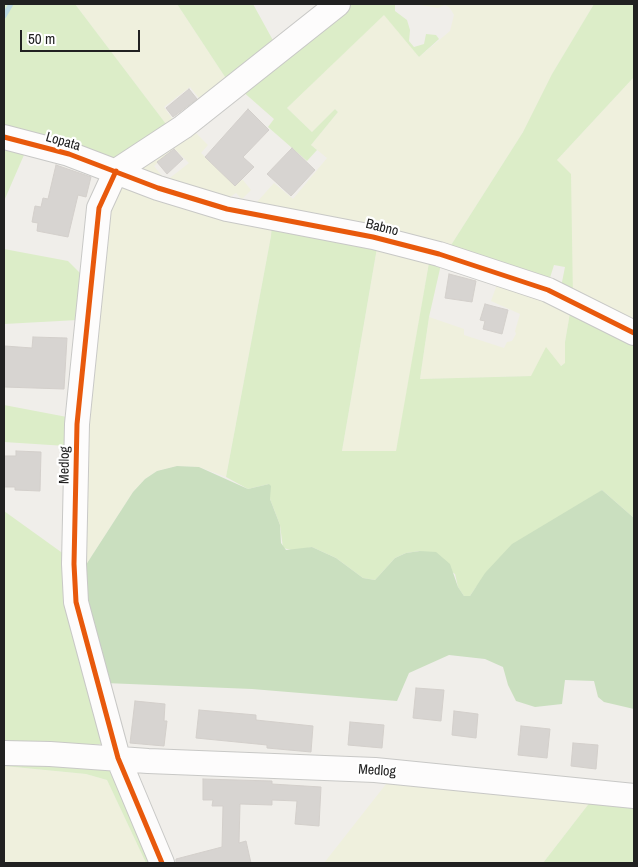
<!DOCTYPE html>
<html>
<head>
<meta charset="utf-8">
<style>
	body { margin:0 }
	#map { position:relative; width:638px; height:867px; overflow:hidden; background:#f0eeea; font-family:"Archivo Narrow",sans-serif }
	canvas { display:block }
	.frame { position:absolute; inset:0; border:5px solid #212121; pointer-events:none }
	.scale { position:absolute; left:20px; top:30px; width:120px; height:22px; box-sizing:border-box; border:2px solid #212121; border-top:0; padding-left:6px; font-size:15px; line-height:18px; white-space:nowrap; color:#212121; -webkit-text-stroke:4px #fff; paint-order:stroke }
</style>
</head>
<body>
<div id="map">
<canvas width="638" height="867"></canvas>
<div class="frame"></div>
<div class="scale">50 m</div>
</div>
<script>
const ctx = document.querySelector('canvas').getContext('2d');
ctx.lineJoin = 'round';
function fill(path, color) {
  ctx.fillStyle = color;
  ctx.fill(path, 'evenodd');
}
function shape(rows) {
  const path = new Path2D();
  for (const r of rows) {
    path.moveTo(r[0], r[1]);
    for (let i = 2; i < r.length; i += 2) path.lineTo(r[i], r[i + 1]);
  }
  return path;
}
function stroke(path, color, width, dash) {
  ctx.strokeStyle = color;
  ctx.lineWidth = width;
  ctx.lineCap = dash ? 'butt' : 'round';
  ctx.setLineDash(dash || []);
  ctx.stroke(path);
}
function write(font, color, halo, rows, align = 'center') {
  ctx.font = font + ' "Archivo Narrow",sans-serif';
  ctx.lineWidth = 4.5;
  ctx.setLineDash([]);
  ctx.textBaseline = 'middle';
  ctx.strokeStyle = halo;
  ctx.fillStyle = color;
  for (const [text, x, y, turn = 0] of rows) {
    ctx.save();
    ctx.translate(x, y);
    ctx.rotate((+turn || 0) * Math.PI / 180);
    ctx.textAlign = isNaN(turn) ? turn : align;
    if (halo) ctx.strokeText(text, 0, 0);
    ctx.fillText(text, 0, 0);
    ctx.restore();
  }
}
const farmland = shape([
	[75,4,177,4,229,83,203,103,190,87,164,107,176,124,169,128],
	[414,4,594,4,552,74,523,132,446,253,257,212,257,202,274,183,293,199,327,158,311,145,338,112,335,109,312,132,287,108,384,14,419,57,450,31,454,15,450,8,445,5,438,8],
	[634,77,634,330,573,300,557,160],
	[193,130,208,145,201,153,232,182,243,180,251,190,242,199,236,193,227,199,141,177,140,164],
	[174,148,189,163,166,181,154,166],
	[117,185,272,224,271,236,226,477,199,467,177,466,157,471,145,479,133,492,82,571,93,316,104,216],
	[378,242,430,257,403,415,396,451,342,451],
	[499,279,571,307,565,342,565,364,531,376,420,379,429,317,464,329,464,335,504,348,507,342,512,341,516,334,515,331,520,314,491,301],
	[4,766,86,774,107,780,146,863,4,863],
	[390,779,594,797,543,863,324,863]
]);
const grass = shape([
	[4,4,75,4,169,128,118,160,4,132],
	[177,4,253,4,275,44,229,83],
	[348,4,400,4,395,5,395,11,407,20,410,30,409,41,414,47,424,44,426,34,436,35,439,39,419,57,384,15,287,108,312,132,335,109,338,112,311,145,317,150,307,161,268,127,274,119,241,90],
	[594,4,634,4,634,77,557,160,571,174,573,300,561,287,565,267,554,265,548,284,446,253,523,132,552,74],
	[4,143,27,148,4,201],
	[272,224,378,242,342,451,396,451,430,257,442,260,429,317,420,379,531,376,546,347,561,366,565,363,565,342,571,307,634,339,634,518,602,490,476,587,470,596,464,596,458,587,455,574,420,551,406,553,395,558,375,580,363,578,336,558,312,547,296,551,283,548,280,525,270,499,269,484,248,489,226,477,271,236],
	[4,249,68,261,85,278,78,320,4,324],
	[4,405,67,417,66,446,4,442],
	[4,511,68,557,107,736,102,744,67,748,4,746],
	[4,762,106,767,116,774,155,863,146,863,107,780,86,774,4,766],
	[594,797,634,800,634,863,543,863]
]);
const forest = shape([
	[177,466,199,467,248,489,269,484,271,486,270,499,280,525,281,543,286,550,312,547,336,558,363,578,375,580,395,558,406,553,420,551,436,552,450,564,458,587,464,596,470,596,485,573,512,544,602,490,634,518,634,709,604,702,598,697,594,681,565,680,562,704,535,707,516,701,508,685,503,667,485,659,449,655,409,673,397,701,252,689,105,683,82,610,82,571,133,492,145,479,157,471]
]);
const stream = shape([
	[4,16,11,4]
]);
const building = shape([
	[189,89,197,99,173,117,166,108,189,89],
	[248,109,269,130,243,157,254,167,235,186,205,157,248,109],
	[292,148,315,170,291,196,267,174,292,148],
	[174,149,183,159,167,174,157,162,174,149],
	[56,165,91,177,86,197,78,195,68,237,37,231,38,223,32,222,35,206,41,207,43,198,48,199,56,165],
	[449,274,476,281,472,302,445,298,449,274],
	[485,304,508,310,502,334,483,329,485,321,480,320,485,304],
	[33,337,67,338,64,389,4,387,5,346,32,348,33,337],
	[16,451,41,452,40,491,15,490,15,487,4,487,4,456,16,456,16,451],
	[416,688,444,690,441,721,413,718,416,688],
	[135,701,165,704,164,721,167,721,164,746,130,743,135,701],
	[199,710,256,715,256,720,313,726,311,752,267,748,267,745,196,738,199,710],
	[454,711,478,714,476,738,452,735,454,711],
	[350,722,384,725,382,748,348,745,350,722],
	[521,726,550,729,547,758,518,755,521,726],
	[573,743,598,745,596,769,571,766,573,743],
	[203,779,272,781,272,784,321,787,319,826,295,824,297,801,272,800,272,805,240,804,239,843,246,841,251,863,176,863,176,859,222,847,223,806,212,806,213,800,203,800,203,779]
]);
const minor = shape([
	[4,137,69,154,158,188,227,209,373,237,439,254,548,290,634,333],
	[116,171,99,208,77,424,74,564,76,602,118,758,162,863],
	[116,171,183,127,338,4],
	[4,753,50,754,148,761,375,770,634,796]
]);
const cycleway = shape([
	[4,137,69,154,158,188,227,209,373,237,439,254,548,290,634,333],
	[116,171,99,208,77,424,74,564,76,602,118,758,162,863]
]);
const streetNames = [
	["Lopata",63,142,16],
	["Babno",382,228,14],
	["Medlog",65,465,-89],
	["Medlog",377,771,4]
];
fill(farmland, '#eff0dd');
fill(grass, '#dcedc8');
fill(forest, '#cadfbf');
stroke(stream, '#bddae3', 5);
fill(building, '#d7d4d1');
stroke(building, '#d3cfcb', 1);
stroke(minor, '#c8c8c6', 26);
stroke(minor, '#fdfcfc', 24);
stroke(cycleway, '#e8590c', 5);
write('14px', '#212121', '#fff', streetNames);
</script>
</body>
</html>
